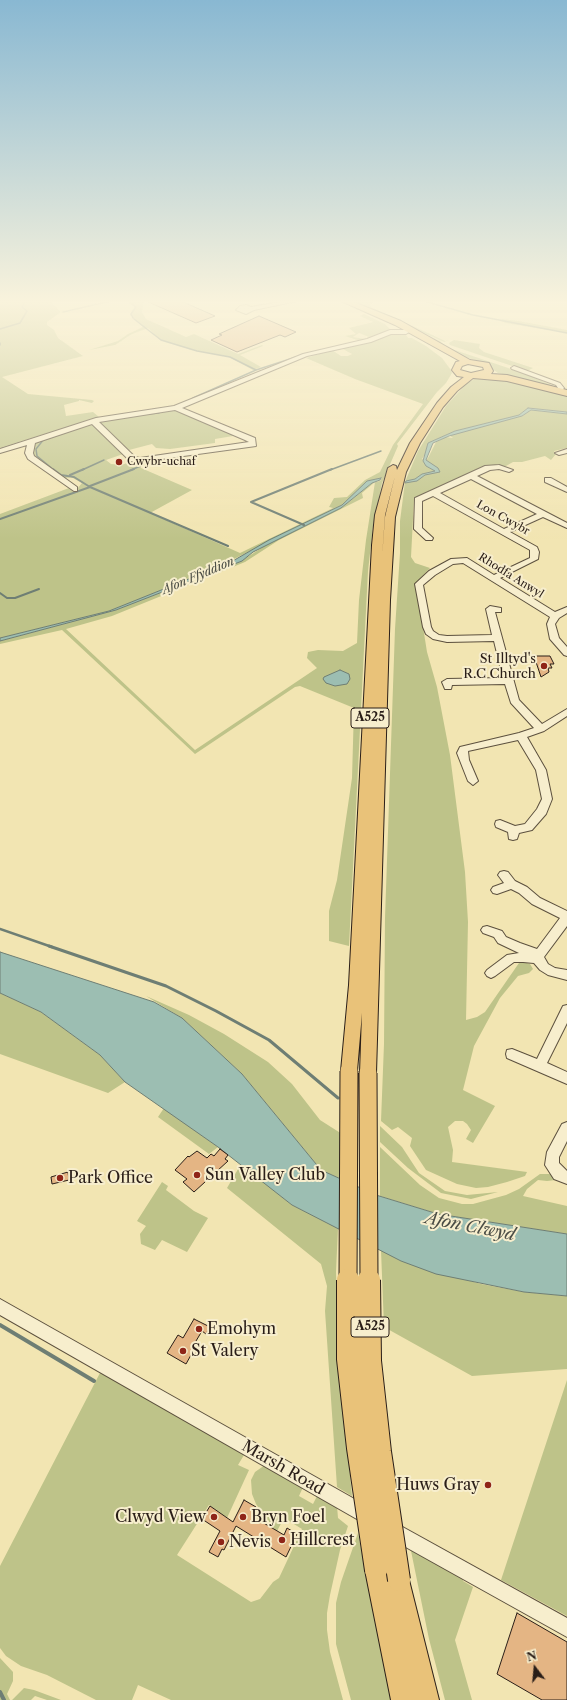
<!DOCTYPE html>
<html>
<head>
<meta charset="utf-8">
<style>
	body { margin:0 }
	#map { position:relative; width:567px; height:1700px; overflow:hidden; background:#f2e5b2; font-family:"Libre Caslon Text",serif }
	canvas { display:block }
	.north { position:absolute; left:515px; top:1648px; width:40px; height:40px; -webkit-text-stroke:3px #f7eecd; paint-order:stroke; rotate:344deg; font-size:11px; font-weight:700; line-height:16px; text-align:center; color:#2a1e18 }
	.north::after { content:''; display:block; margin:auto; width:14px; height:18px; background:#2a1e18; clip-path:polygon(50% 0,100% 100%,50% 72%,0 100%) }
</style>
</head>
<body>
<div id="map">
<canvas width="567" height="1700"></canvas>
<div class="north">N</div>
</div>
<script>
const ctx = document.querySelector('canvas').getContext('2d');
ctx.lineJoin = 'round';
function fill(path, color) {
  ctx.fillStyle = color;
  ctx.fill(path, 'evenodd');
}
function shape(rows) {
  const path = new Path2D();
  for (const r of rows) {
    path.moveTo(r[0], r[1]);
    for (let i = 2; i < r.length; i += 2) path.lineTo(r[i], r[i + 1]);
  }
  return path;
}
function stroke(path, color, width, dash) {
  ctx.strokeStyle = color;
  ctx.lineWidth = width;
  ctx.lineCap = dash ? 'butt' : 'round';
  ctx.setLineDash(dash || []);
  ctx.stroke(path);
}
function write(font, color, halo, rows, align = 'center') {
  ctx.font = font + ' "Libre Caslon Text",serif';
  ctx.lineWidth = 4;
  ctx.setLineDash([]);
  ctx.textBaseline = 'middle';
  ctx.strokeStyle = halo;
  ctx.fillStyle = color;
  for (const [text, x, y, turn = 0] of rows) {
    ctx.save();
    ctx.translate(x, y);
    ctx.rotate((+turn || 0) * Math.PI / 180);
    ctx.textAlign = isNaN(turn) ? turn : align;
    if (halo) ctx.strokeText(text, 0, 0);
    ctx.fillText(text, 0, 0);
    ctx.restore();
  }
}
const green = shape([
	[0,301,50,301,61,312,47,322,47,325,54,330,58,338,83,356,2,377,28,394,92,400,94,401,92,403,79,400,79,401,64,405,66,416,93,412,99,417,0,448],
	[127,301,144,301,142,312,146,319,186,337,194,334,238,354,262,345,263,346,240,355,261,367,253,370,229,357,192,350,167,342,159,339,148,328,132,334,115,345,89,350,118,341,128,334,143,327,130,315,134,307],
	[352,301,375,301,369,306,441,339,445,341,451,339,444,342],
	[364,314,385,324,390,329,369,339,367,338,369,337,359,333,353,337,366,339,360,341,345,336,356,334,349,328,373,322,360,316],
	[502,319,519,321,567,330,567,333,505,323,501,321],
	[390,333,403,333,407,336,408,338,412,338,426,346,442,358,451,370,452,373,446,383,437,392,397,444,398,446,382,483,373,526,368,571,349,946,329,941,329,911,337,880,352,778,354,708,300,686,295,687,195,754,62,630,0,644,0,641,116,610,241,561,263,547,341,508,372,483,380,481,382,478,367,481,342,505,212,570,109,611,0,638,0,514,69,488,75,493,80,491,77,489,82,483,71,477,62,479,33,457,32,443,92,424,126,453,106,460,111,464,122,465,129,462,139,461,141,468,192,490,150,513,240,553,333,508,329,507,334,498,347,497,365,480,380,472,393,445,423,404,355,379,306,358,332,350,341,356,348,356,352,354,341,348,351,347,368,343],
	[375,482,366,540,359,600,357,643,343,651,318,650,308,652,307,658,317,668,195,750,66,629,112,616,245,562,279,540,363,498,362,493],
	[422,333,440,341,446,347,523,373,556,387,498,373,485,364,460,355],
	[454,340,480,344,479,348,484,352,533,368,529,370,524,370,450,345,449,343],
	[479,377,490,377,567,395,567,412,528,408,519,415,455,431,428,443,426,453,422,459,426,460,428,458,436,442,446,437,453,438,449,435,522,416,531,410,567,414,567,448,554,451,556,454,551,460,545,456,522,462,513,462,506,466,486,467,414,499,411,557,415,563,430,568,416,583,427,652,437,687,450,755,465,872,468,922,466,1020,477,1017,485,1012,519,963,523,962,530,964,533,969,529,973,518,976,500,998,474,1046,463,1090,495,1106,473,1143,466,1139,471,1130,467,1124,463,1121,455,1121,448,1127,453,1150,452,1162,527,1172,525,1176,507,1182,488,1187,476,1188,457,1184,426,1170,410,1146,412,1138,398,1127,392,1130,381,1121,384,1044,385,918,395,629,400,553,400,521,405,482,418,451,446,406,467,383],
	[173,410,239,435,215,439,215,443,170,449,156,448,152,444,129,450,97,422],
	[0,993,41,1012,100,1055,125,1082,108,1093,0,1054],
	[146,996,189,1015,224,1034,268,1062,292,1084,320,1120,342,1134,339,1178,321,1170,242,1074,182,1018],
	[164,1108,218,1147,209,1154,158,1117],
	[380,1126,402,1147,419,1173,445,1191,467,1195,498,1192,471,1199,441,1193,408,1168,380,1142],
	[380,1147,420,1185,439,1198,462,1204,473,1204,506,1195,519,1189,540,1174,555,1174,556,1180,547,1181,538,1180,527,1189,523,1196,567,1206,567,1234,438,1214,380,1196],
	[241,1164,292,1205,338,1228,336,1272,339,1360,352,1496,337,1487,325,1311,327,1286,321,1264,227,1188],
	[162,1182,168,1186,166,1190,194,1211,208,1218,187,1252,162,1240,155,1250,141,1244,140,1234,146,1226,137,1221],
	[381,1250,401,1261,481,1284,524,1292,567,1296,567,1369,472,1376,384,1327],
	[101,1371,235,1444,244,1455,238,1465,249,1470,227,1518,209,1505,177,1555,251,1602,260,1599,273,1582,279,1578,302,1529,284,1518,277,1531,275,1530,256,1504,252,1494,251,1480,255,1472,265,1465,304,1485,299,1496,313,1504,318,1494,337,1506,338,1518,348,1526,340,1550,330,1595,327,1613,327,1630,330,1652,343,1700,171,1700,138,1685,132,1700,96,1700,47,1675,21,1666,6,1656,0,1648,0,1566],
	[567,1380,567,1616,501,1580],
	[358,1533,371,1601,395,1700,351,1700,336,1644,336,1603,341,1582],
	[410,1546,462,1575,463,1581,473,1587,455,1640,472,1700,445,1700,429,1639],
	[0,1658,13,1672,13,1681,7,1694,10,1700,0,1700],
	[24,1688,34,1690,61,1700,47,1700,35,1696,31,1700,12,1700]
]);
const water = shape([
	[528,408,567,412,567,414,531,410,522,416,449,436,433,443,426,460,438,468,440,472,425,475,417,481,405,483,406,481,415,479,422,474,435,471,426,466,423,461,428,443,455,431,519,415,528,408],
	[381,478,380,480,372,483,341,508,253,552,242,561,116,610,0,641,0,638,109,611,231,562,269,540,342,505,367,481,381,478],
	[340,670,349,674,350,679,347,684,335,686,326,683,323,679,324,677,340,670],
	[0,952,154,1002,182,1018,242,1074,321,1170,376,1195,438,1214,567,1234,567,1296,524,1292,436,1274,401,1261,292,1205,218,1147,125,1082,100,1055,41,1012,0,993,0,952]
]);
const streamFar4 = shape([
	[129,301,136,307,131,314,133,318],
	[424,301,473,315,567,333],
	[63,312,111,301],
	[134,319,161,340,197,351,230,357,256,370,193,398],
	[0,329,20,323,27,311,22,307,25,301],
	[0,343,0,345],
	[256,370,296,357],
	[146,414,159,413],
	[100,418,119,415],
	[44,439,36,449,37,456,54,470],
	[0,449,19,443],
	[82,470,104,460],
	[131,470,143,465],
	[330,470,381,451]
]);
const streamFar3 = shape([
	[53,469,61,475,74,477,90,487,228,546],
	[70,475,84,469],
	[90,486,134,469],
	[0,519,90,487],
	[304,525,251,502,332,469],
	[0,593,7,598,15,598,39,589]
]);
const streamFar2 = shape([
	[0,929,52,947]
]);
const streamFar1 = shape([
	[49,946,166,986,216,1011,269,1040,338,1098]
]);
const stream = shape([
	[0,1325,94,1381],
	[0,1692,4,1700]
]);
const building = shape([
	[146,301,181,301,215,316,196,323,146,301],
	[259,316,296,332,285,337,280,335,237,352,211,340,222,335,219,334,259,316],
	[534,656,550,656,554,664,550,664,552,668,548,668,549,672,541,677,534,656],
	[220,1149,228,1155,225,1159,228,1161,194,1192,183,1182,187,1179,175,1170,188,1156,189,1157,197,1151,207,1158,211,1154,214,1156,220,1149],
	[68,1172,69,1180,52,1184,51,1177,68,1172],
	[194,1319,210,1327,206,1334,202,1331,193,1346,198,1349,194,1357,191,1355,186,1364,167,1353,178,1335,183,1338,194,1319],
	[244,1500,256,1507,253,1512,263,1518,262,1522,284,1535,287,1528,297,1534,286,1557,236,1526,224,1550,222,1549,218,1557,209,1552,220,1531,202,1519,210,1506,233,1522,244,1500],
	[517,1613,567,1642,567,1700,542,1700,497,1674,517,1613]
]);
const minor = shape([
	[285,301,297,301,254,310,246,314,236,310,240,306,246,305,251,307,285,301],
	[390,330,406,330,409,332,406,334,391,334,371,342,307,356,182,408,255,438,256,446,140,462,130,461,92,424,35,443,33,453,34,456,77,487,77,491,74,491,28,459,25,453,27,445,0,453,0,449,96,418,174,406,303,354,367,339,390,330],
	[175,410,245,440,249,442,140,458,135,457,99,422,175,410],
	[514,366,560,383,564,388,561,392,557,392,558,388,556,385,512,369,511,368,514,366],
	[567,449,567,453,559,455,555,453,567,449],
	[499,465,513,470,509,472,499,469,490,470,477,476,567,523,567,528,543,517,510,532,537,547,539,552,538,559,500,578,555,612,567,607,567,613,559,618,555,624,559,638,567,647,567,656,564,655,550,639,547,624,550,617,463,563,453,564,435,575,423,585,431,627,433,631,439,635,447,636,492,635,486,609,490,606,501,608,501,612,495,612,519,700,542,724,567,709,567,716,544,731,527,737,546,770,552,799,546,814,532,830,519,833,517,839,513,840,509,839,508,832,496,827,495,824,496,821,500,820,515,826,525,824,537,809,542,799,536,770,518,740,468,751,469,760,478,781,473,785,468,781,457,753,460,747,519,733,534,728,511,703,505,684,452,685,451,689,445,689,442,682,447,679,503,678,494,641,447,642,433,639,426,634,423,627,415,584,429,571,451,559,467,558,494,575,530,558,530,550,433,496,422,501,422,528,433,538,432,540,426,540,414,529,415,498,485,466,499,465],
	[471,479,537,514,504,529,440,493,471,479],
	[545,478,551,478,567,487,567,492,545,482,545,478],
	[504,871,508,872,515,881,527,887,540,898,567,911,567,926,544,957,548,964,555,968,567,970,567,980,548,975,540,970,534,963,523,962,514,962,495,976,491,978,487,976,485,973,487,970,507,955,519,953,498,943,494,937,483,933,481,930,483,927,487,926,502,931,506,937,520,943,537,949,560,918,532,904,519,893,511,889,497,894,493,893,491,890,493,887,504,883,498,875,500,872,504,871],
	[567,1005,567,1023,547,1063,567,1072,567,1084,507,1058,506,1054,507,1050,512,1049,537,1059,563,1006,567,1005],
	[567,1122,567,1141,559,1157,559,1163,567,1171,567,1184,554,1179,545,1165,547,1152,562,1124,567,1122],
	[0,1299,374,1510,377,1516,374,1522,368,1525,362,1522,0,1315,0,1299],
	[390,1520,567,1618,567,1637,384,1535,381,1529,384,1523,390,1520]
]);
const major = shape([
	[341,301,351,301,401,321,470,360,489,363,493,371,491,374,507,375,567,390,567,396,507,381,473,378,457,391,443,407,420,443,406,472,395,517,390,600,376,1073,374,1078,368,1080,362,1078,360,1073,362,1013,357,1071,355,1076,349,1078,343,1076,341,1071,349,985,372,545,375,515,388,468,393,465,396,466,397,470,410,443,437,403,451,387,464,377,457,376,452,370,456,362,460,361,395,325,341,301],
	[468,364,483,367,484,370,471,373,460,370,462,366,468,364],
	[395,476,385,517,382,558,385,515,395,476],
	[376,1559,384,1562,389,1578,391,1572,399,1569,407,1572,439,1700,415,1700,413,1691,415,1700,391,1700,365,1570,368,1562,376,1559]
]);
const majorBridgeFar1 = shape([
	[368,1073,369,1281],
	[348,1281,349,1071]
]);
const majorBridge = shape([
	[348,1280,348,1359,358,1448,376,1570],
	[369,1280,370,1361,380,1452,399,1580]
]);
const markers = [
	[119,462,4,"#8f2418"],
	[544,666,4,"#8f2418"],
	[197,1175,4,"#8f2418"],
	[60,1178,4,"#8f2418"],
	[199,1329,4,"#8f2418"],
	[183,1351,4,"#8f2418"],
	[488,1485,4,"#8f2418"],
	[214,1517,4,"#8f2418"],
	[243,1517,4,"#8f2418"],
	[282,1540,4,"#8f2418"],
	[221,1542,4,"#8f2418"]
];
const farPoinames = [
	["Cwybr-uchaf",127,462]
];
const farStreetnames = [
	["Lon Cwybr",503,518,29],
	["Rhodfa Anwyl",511,576,32]
];
const farWaternames = [
	["Afon Ffyddion",198,576,-23]
];
const shields = [
	[370,718,38],
	[370,1327,38]
];
const shieldNames = [
	["A525",370,718],
	["A525",370,1327]
];
const poiNames = [
	["St Illtyd's",536,659],
	["R.C Church",536,674]
];
const nearPoinames = [
	["Sun Valley Club",205,1175],
	["Park Office",68,1178],
	["Emohym",207,1329],
	["St Valery",191,1351],
	["Huws Gray",480,1485,"right"],
	["Clwyd View",206,1517,"right"],
	["Bryn Foel",251,1517],
	["Hillcrest",290,1540],
	["Nevis",229,1542]
];
const nearStreetnames = [
	["Marsh Road",283,1468,30]
];
const nearWaternames = [
	["Afon Clwyd",470,1227,11]
];
fill(green, '#bec389');
fill(water, '#9cbeb2');
stroke(water, '#6e7e74', 1);
stroke(streamFar4, '#6e7e74', 1.5);
stroke(streamFar3, '#6e7e74', 2);
stroke(streamFar2, '#6e7e74', 2.5);
stroke(streamFar1, '#6e7e74', 3);
stroke(stream, '#6e7e74', 4);
fill(building, '#e4b584');
stroke(building, '#2a1e18', 1);
stroke(minor, '#5c503e', 2);
stroke(major, '#2a1e18', 2);
fill(minor, '#f7eecd');
fill(major, '#e9c279');
stroke(majorBridgeFar1, '#2a1e18', 19, []);
stroke(majorBridge, '#2a1e18', 24, []);
stroke(majorBridgeFar1, '#e9c279', 17);
stroke(majorBridge, '#e9c279', 22);
const sky = ctx.createLinearGradient(0, 0, 0, 539);
sky.addColorStop(0, '#89b8d2');
sky.addColorStop(0.56, '#f9f3dc');
sky.addColorStop(1, '#f9f3dc00');
ctx.fillStyle = sky;
ctx.fillRect(0, 0, 567, 539);
for (const [x, y, r, color] of markers) {
  const dot = new Path2D();
  dot.arc(x, y, r, 0, 2 * Math.PI);
  ctx.fillStyle = color;
  ctx.fill(dot);
  stroke(dot, '#f7eecd', 1.5);
}
write('11px', '#2a1e18', '#f7eecd', farPoinames, 'left');
write('11px', '#2a1e18', '#f7eecd', farStreetnames);
write('italic 12px', '#4c4e46', '#f7eecd', farWaternames);
for (const [x, y, w] of shields) {
  const box = new Path2D();
  box.roundRect(x - w / 2, y - 10, w, 20, 3);
  ctx.fillStyle = '#f7eecd';
  ctx.fill(box);
  stroke(box, '#2a1e18', 1);
}
write('bold 12px', '#2a1e18', null, shieldNames);
write('13px', '#2a1e18', '#f7eecd', poiNames, 'right');
write('16px', '#2a1e18', '#f7eecd', nearPoinames, 'left');
write('16px', '#2a1e18', '#f7eecd', nearStreetnames);
write('italic 17px', '#4c4e46', '#f7eecd', nearWaternames);
</script>
</body>
</html>
